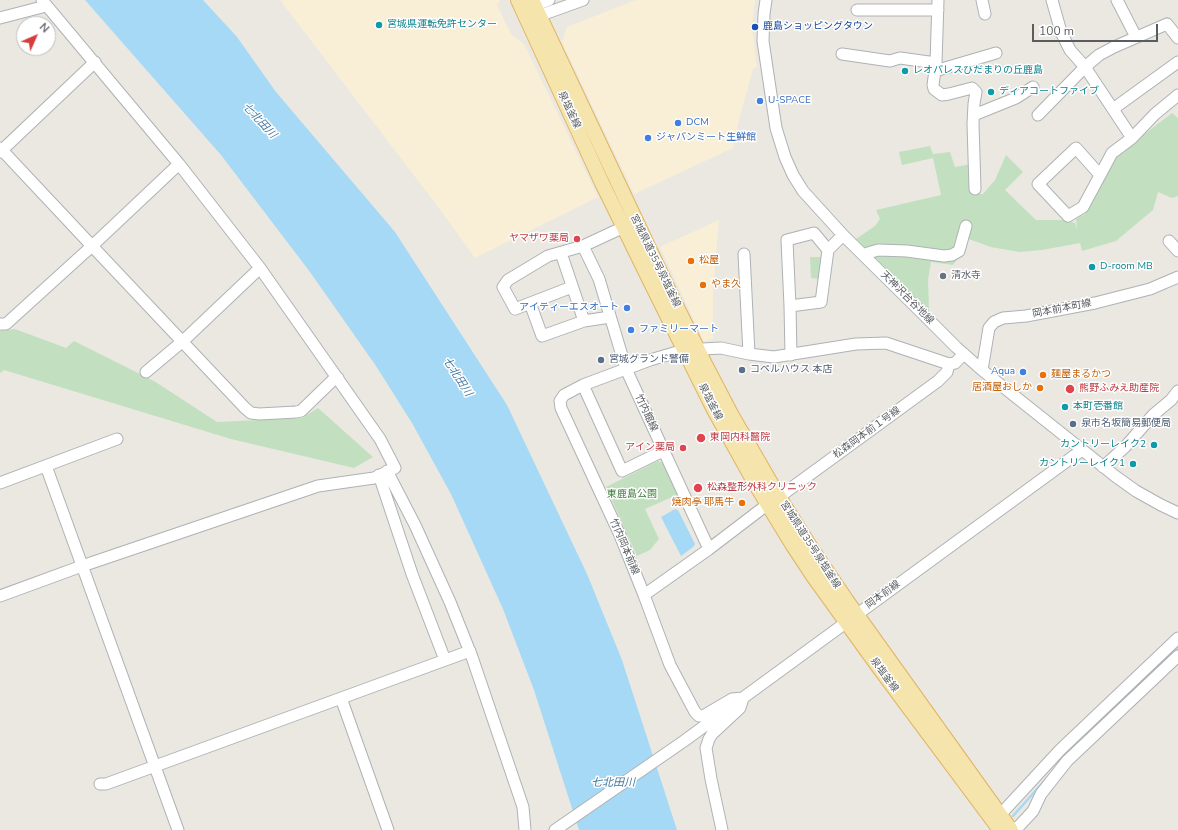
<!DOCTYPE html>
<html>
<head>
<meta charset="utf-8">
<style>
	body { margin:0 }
	#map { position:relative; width:1178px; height:830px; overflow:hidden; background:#eae8e1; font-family:"Nunito Sans",sans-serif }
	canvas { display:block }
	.north { position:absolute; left:16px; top:16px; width:40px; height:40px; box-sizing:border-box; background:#fff; border:1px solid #bdbebf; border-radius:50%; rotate:45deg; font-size:11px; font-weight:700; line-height:16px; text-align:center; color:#595d60 }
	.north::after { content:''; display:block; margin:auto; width:14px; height:18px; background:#d53c3c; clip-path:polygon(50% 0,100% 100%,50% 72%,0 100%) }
	.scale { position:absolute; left:1032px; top:24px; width:126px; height:18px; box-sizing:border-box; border:2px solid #595d60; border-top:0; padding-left:5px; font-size:12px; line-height:14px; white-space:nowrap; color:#595d60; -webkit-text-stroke:3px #fff; paint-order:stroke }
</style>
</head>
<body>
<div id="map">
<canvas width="1178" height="830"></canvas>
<div class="north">N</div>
<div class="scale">100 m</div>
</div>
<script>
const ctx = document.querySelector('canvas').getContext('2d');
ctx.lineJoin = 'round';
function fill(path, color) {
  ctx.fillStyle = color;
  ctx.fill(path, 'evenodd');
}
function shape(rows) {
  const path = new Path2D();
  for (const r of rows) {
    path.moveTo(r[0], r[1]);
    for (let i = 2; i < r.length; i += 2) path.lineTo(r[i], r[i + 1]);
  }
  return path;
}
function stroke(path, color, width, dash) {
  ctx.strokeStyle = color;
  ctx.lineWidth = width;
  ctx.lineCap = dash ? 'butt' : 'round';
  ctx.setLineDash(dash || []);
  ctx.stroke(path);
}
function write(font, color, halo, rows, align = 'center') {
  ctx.font = font + ' "Nunito Sans","Noto Sans JP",sans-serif';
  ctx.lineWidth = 3;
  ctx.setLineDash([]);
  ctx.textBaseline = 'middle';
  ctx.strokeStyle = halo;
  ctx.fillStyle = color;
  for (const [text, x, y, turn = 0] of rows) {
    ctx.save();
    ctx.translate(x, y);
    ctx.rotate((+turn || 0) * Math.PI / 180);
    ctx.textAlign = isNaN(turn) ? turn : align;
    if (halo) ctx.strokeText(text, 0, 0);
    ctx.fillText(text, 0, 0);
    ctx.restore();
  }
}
const commercial = shape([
	[280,0,500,0,497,5,511,34,524,44,598,197,475,258,445,216],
	[636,0,755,0,752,26,757,67,753,69,740,116,733,148,634,194,562,42,567,27],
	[719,220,713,290,713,338,704,342,660,247]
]);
const green = shape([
	[1172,113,1178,118,1178,196,1172,198,1158,192,1153,210,1116,241,1082,251,1080,243,1042,250,1019,252,991,247,966,238,961,254,953,265,931,262,928,280,929,311,856,239,875,226,880,219,876,210,941,195,933,158,902,165,899,152,930,146,933,154,950,152,955,167,972,164,973,193,983,194,995,180,1006,155,1023,172,1005,190,1036,220,1066,220,1075,223,1077,229,1076,219,1085,214,1101,181,1116,156],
	[810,257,823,257,820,279,811,278],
	[15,329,66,348,74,341,154,381,217,422,302,418,318,408,373,457,354,468,231,439,4,370,0,373,0,331],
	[658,461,665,464,679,494,645,509,659,539,650,550,637,556,606,487]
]);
const water = shape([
	[85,0,203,0,237,37,276,92,395,232,507,405,587,574,622,660,677,830,579,830,534,690,503,609,451,494,412,423,376,366,310,272,221,155],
	[675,509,678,510,695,544,693,547,681,556,661,517]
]);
const stream = shape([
	[1155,670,1178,648],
	[1013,816,1046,779]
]);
const minor = shape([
	[766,0,764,14,763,41,776,128,785,157,793,175,803,191,843,235,924,315,956,347,982,370,1115,476,1136,491,1161,505,1178,513],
	[938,0,936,63,933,85,934,89,942,95,949,94,972,88,976,92,974,104,973,124,975,189],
	[982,0,985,14],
	[1052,0,1061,32,1070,50,1085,67,1132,138],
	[1117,0,1136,37],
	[527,8,549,0],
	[857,10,938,10],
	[0,18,46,6],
	[533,18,583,0],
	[842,54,890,61,900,58,936,63],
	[935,71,996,53],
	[1113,109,1178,62],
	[974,115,1016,98,1033,87],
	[1038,115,1085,67,1099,55,1114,47,1167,24,1178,38],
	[0,148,92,246,245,408,251,413,259,414,296,412,301,411,333,380,338,378],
	[0,152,95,62],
	[1100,175,1076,148,1038,184,1068,216,1083,207,1112,153,1132,138,1155,114,1178,95],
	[624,227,583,246,599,279,626,369,709,549,768,504],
	[1169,241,1178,251],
	[744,254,749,354],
	[864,255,868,253,878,250,907,251,944,256,952,255,959,251,966,226],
	[572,287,515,309,503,287,508,280,548,256,583,246],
	[530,303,542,336,584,321,561,253],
	[790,306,821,302,828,250],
	[584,321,610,317],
	[0,324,6,324,92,246,179,164],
	[791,355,790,306,787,240,814,233,828,250,843,235],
	[982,370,989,328,994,322,1003,318,1026,316,1095,303,1150,289,1178,277],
	[146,372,183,341,260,268],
	[583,385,622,471,663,451],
	[46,466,178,830],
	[1103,467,1125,447,1153,415,1171,400,1178,391],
	[387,471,415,525,450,602,472,657,523,807,525,830],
	[379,475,412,574,445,660],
	[0,483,117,439],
	[779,497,938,381,947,372,949,364],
	[644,595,709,549],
	[0,596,82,566,318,486,374,478,395,468,380,439,260,268,179,164,42,0],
	[341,698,388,830],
	[100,784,106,784,470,651],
	[1000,815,1060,750,1178,638],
	[555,830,684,741,1082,450],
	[722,830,711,779,706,748,709,739,712,734,740,708,743,698,732,699,703,716,699,716,695,712,670,665,644,595,620,535,561,408,560,401,564,395,583,385,650,360,684,350,721,348,749,354,774,357,856,344,886,343,949,364,955,363,964,354],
	[1014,830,1020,825,1033,811,1041,794,1067,761,1178,656]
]);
const major = shape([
	[518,0,602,183,651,283,713,408,756,485,792,544,813,576,880,669,1000,830],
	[532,0,671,295,706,366,731,414,779,497,813,551,847,601,1011,830]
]);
const markers = [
	[379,25,4,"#0f9aa8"],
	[755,27,4,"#1a4fb4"],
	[905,71,4,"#0f9aa8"],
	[991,92,4,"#0f9aa8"],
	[760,101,4,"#3f7fe0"],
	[678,123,4,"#3f7fe0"],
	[648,138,4,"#3f7fe0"],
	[577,239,4,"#e0444e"],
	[691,261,4,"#e8710a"],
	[1092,267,4,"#0f9aa8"],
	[943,276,4,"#6b7280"],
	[703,285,4,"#e8710a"],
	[627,308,4,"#3f7fe0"],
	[631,330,4,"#3f7fe0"],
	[601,360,4,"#5c6f8a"],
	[742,370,4,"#5c6f8a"],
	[1023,372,4,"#3f7fe0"],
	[1043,375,4,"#e8710a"],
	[1040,388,4,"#e8710a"],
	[1070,389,5,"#e0444e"],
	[1065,407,4,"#0f9aa8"],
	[1073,424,4,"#5c6f8a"],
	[701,438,5,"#e0444e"],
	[1154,445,4,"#0f9aa8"],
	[683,448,4,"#e0444e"],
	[1133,464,4,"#0f9aa8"],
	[698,488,5,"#e0444e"],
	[742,503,4,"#e8710a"]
];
const cultureNames = [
	["宮城県運転免許センター",387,25],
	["レオパレスひだまりの丘鹿島",913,71],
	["ディアコートファイブ",999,92],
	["D-room MB",1100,267],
	["本町壱番館",1073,407],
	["カントリーレイク2",1146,445,"right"],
	["カントリーレイク1",1125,464,"right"]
];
const transitNames = [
	["鹿島ショッピングタウン",763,27]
];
const shopNames = [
	["U-SPACE",768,101],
	["DCM",686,123],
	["ジャパンミート生鮮館",656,138],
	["アイティーエスオート",619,308,"right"],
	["ファミリーマート",639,330],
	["Aqua",1015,372,"right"]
];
const streetNames = [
	["泉塩釜線",569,110,65],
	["宮城県道35号泉塩釜線",655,261,64],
	["天神沢台谷地線",907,298,45],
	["岡本前本町線",1062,309,-11],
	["泉塩釜線",710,402,63],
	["竹内館線",646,413,65],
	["松森岡本前１号線",867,433,-36],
	["宮城県道35号泉塩釜線",810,545,57],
	["竹内岡本前線",624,547,67],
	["岡本前線",883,595,-36],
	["泉塩釜線",884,675,54]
];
const healthNames = [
	["ヤマザワ薬局",569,239,"right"],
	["熊野ふみえ助産院",1079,389],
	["東岡内科醫院",710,438],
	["アイン薬局",675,448,"right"],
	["松森整形外科クリニック",707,488]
];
const foodNames = [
	["松屋",699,261],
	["やま久",711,285],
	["麺屋まるかつ",1051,375],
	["居酒屋おしか",1032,388,"right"],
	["焼肉亭 耶馬牛",734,503,"right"]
];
const worshipNames = [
	["清水寺",951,276]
];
const serviceNames = [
	["宮城グランド警備",609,360],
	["コペルハウス 本店",750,370],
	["泉市名坂簡易郵便局",1081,424]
];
const parkNames = [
	["東鹿島公園",632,495]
];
const waterNames = [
	["七北田川",259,121,47],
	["七北田川",457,377,57],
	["七北田川",613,783]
];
fill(commercial, '#f9efd7');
fill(green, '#c2e0bf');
fill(water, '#a6d9f5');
stroke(stream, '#a6d9f5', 2.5);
stroke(minor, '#aeb2b5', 13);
stroke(major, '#e1b463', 16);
stroke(minor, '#fff', 11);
stroke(major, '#f5e4ab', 14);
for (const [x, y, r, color] of markers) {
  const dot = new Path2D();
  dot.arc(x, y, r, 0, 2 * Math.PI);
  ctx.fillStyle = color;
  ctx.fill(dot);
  stroke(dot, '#fff', 1.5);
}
write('10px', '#0d838f', '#fff', cultureNames, 'left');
write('10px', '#164399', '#fff', transitNames, 'left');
write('10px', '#366cbe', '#fff', shopNames, 'left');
write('10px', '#595d60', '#fff', streetNames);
write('10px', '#be3a42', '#fff', healthNames, 'left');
write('10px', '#c56008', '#fff', foodNames, 'left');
write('10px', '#5b616d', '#fff', worshipNames, 'left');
write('10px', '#4e5e75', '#fff', serviceNames, 'left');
write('10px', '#3e7c3c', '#fff', parkNames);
write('italic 11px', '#477ba4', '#fff', waterNames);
</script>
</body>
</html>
